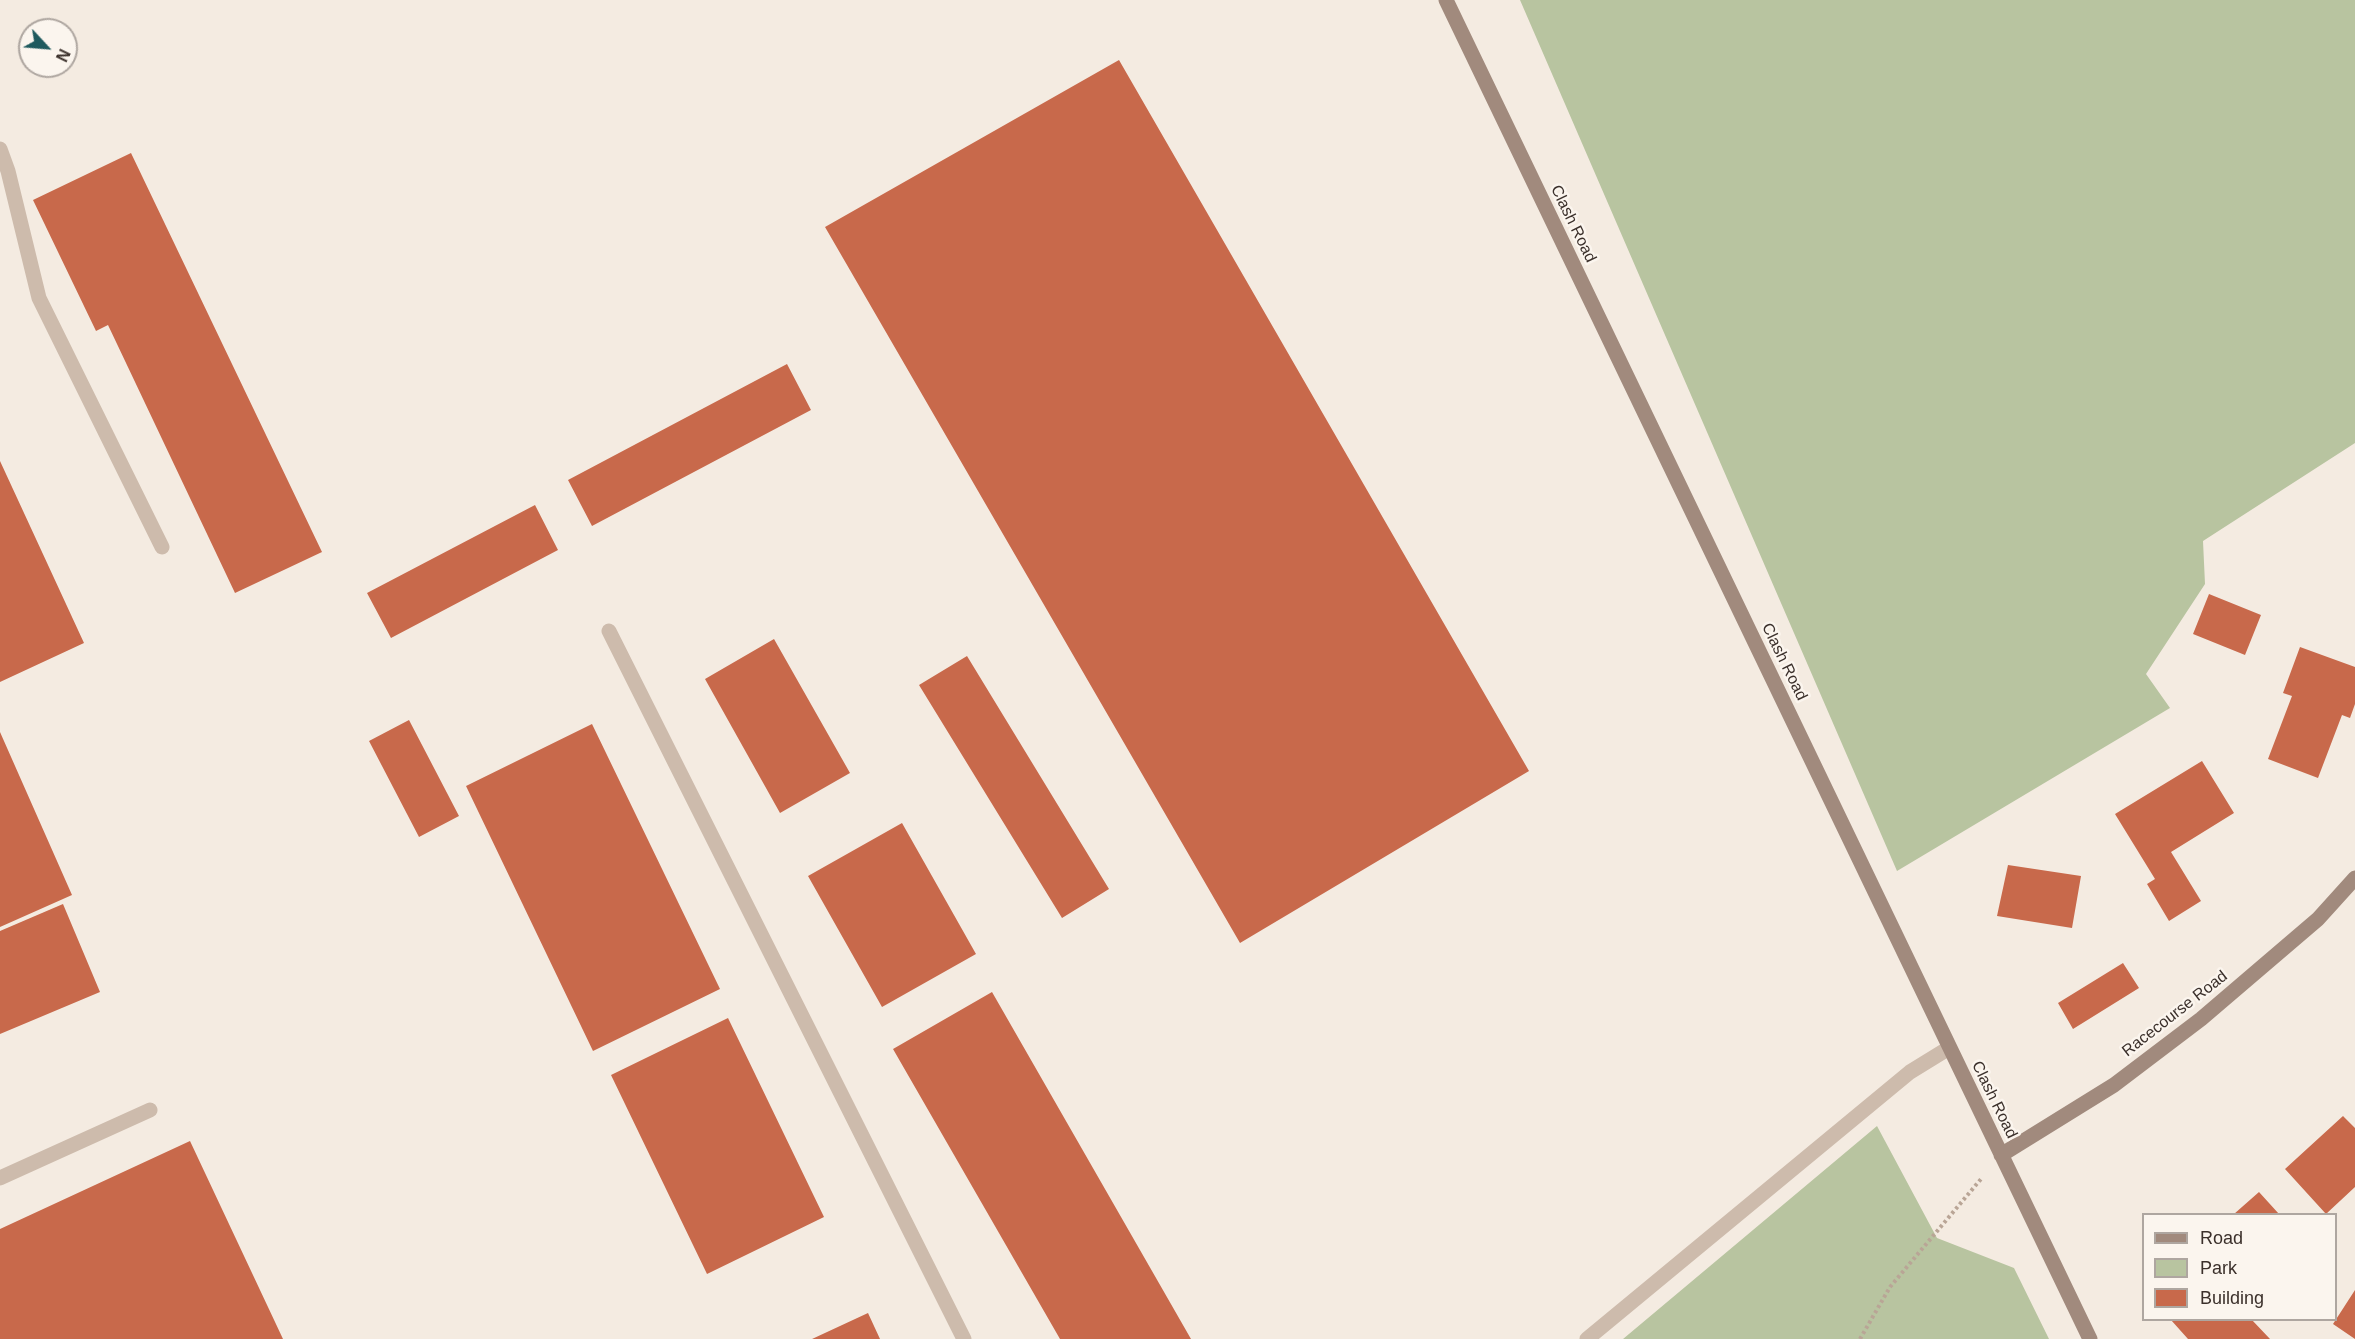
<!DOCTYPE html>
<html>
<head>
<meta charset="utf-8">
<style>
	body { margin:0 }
	#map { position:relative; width:2355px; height:1339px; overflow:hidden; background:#f4ebe1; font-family:Arial,sans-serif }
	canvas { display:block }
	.legend { position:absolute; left:2142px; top:1213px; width:195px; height:108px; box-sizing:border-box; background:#fbf5ee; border:2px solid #aea6a0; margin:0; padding:8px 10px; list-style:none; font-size:18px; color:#3b302b }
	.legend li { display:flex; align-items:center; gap:12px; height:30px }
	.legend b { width:30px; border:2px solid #aea6a0 }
	.north { position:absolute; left:18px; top:18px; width:60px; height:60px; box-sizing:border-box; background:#fbf5ee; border:2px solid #aea6a0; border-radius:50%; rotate:116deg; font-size:16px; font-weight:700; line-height:24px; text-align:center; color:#3b302b }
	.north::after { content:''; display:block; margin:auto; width:21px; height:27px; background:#1f5a5e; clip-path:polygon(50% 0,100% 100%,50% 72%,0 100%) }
</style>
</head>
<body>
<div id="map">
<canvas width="2355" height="1339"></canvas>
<ul class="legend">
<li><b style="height:8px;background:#a18a7d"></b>Road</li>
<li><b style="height:16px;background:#b8c4a0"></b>Park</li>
<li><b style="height:16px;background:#c8694b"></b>Building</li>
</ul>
<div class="north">N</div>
</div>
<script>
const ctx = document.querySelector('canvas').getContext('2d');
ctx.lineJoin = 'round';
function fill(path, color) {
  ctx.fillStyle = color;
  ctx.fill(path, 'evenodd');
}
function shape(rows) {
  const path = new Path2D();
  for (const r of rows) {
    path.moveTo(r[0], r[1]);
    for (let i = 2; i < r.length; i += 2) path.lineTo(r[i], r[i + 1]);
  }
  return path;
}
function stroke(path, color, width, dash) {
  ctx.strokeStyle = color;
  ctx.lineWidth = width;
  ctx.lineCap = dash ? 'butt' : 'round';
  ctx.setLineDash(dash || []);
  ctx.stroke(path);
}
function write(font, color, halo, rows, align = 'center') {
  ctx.font = font + ' Arial,sans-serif';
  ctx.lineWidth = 5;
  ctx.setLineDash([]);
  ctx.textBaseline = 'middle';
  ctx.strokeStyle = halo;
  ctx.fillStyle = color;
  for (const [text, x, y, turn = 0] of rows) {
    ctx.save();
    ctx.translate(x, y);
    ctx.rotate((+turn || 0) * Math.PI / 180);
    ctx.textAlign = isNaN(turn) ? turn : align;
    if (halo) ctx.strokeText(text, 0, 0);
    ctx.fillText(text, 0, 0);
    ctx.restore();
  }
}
const green = shape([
	[1520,0,2355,0,2355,443,2203,541,2205,584,2146,674,2170,708,1897,871],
	[1877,1126,1937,1238,2014,1268,2049,1339,1623,1339]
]);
const building = shape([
	[1119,60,1529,771,1240,943,825,227],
	[131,153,322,552,235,593,108,325,96,331,33,200],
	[787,364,811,410,592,526,568,480],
	[0,461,84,643,0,682],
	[535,505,558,550,391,638,367,593],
	[2209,594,2261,615,2245,655,2193,634],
	[774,639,850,773,780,813,705,679],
	[2300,647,2355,667,2355,704,2350,718,2342,715,2318,778,2268,759,2292,696,2283,693],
	[967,656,1109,889,1062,918,919,685],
	[409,720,459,816,419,837,369,741],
	[592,724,720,989,593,1051,466,786],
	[0,732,72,895,0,927],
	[2202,761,2234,813,2171,852,2201,901,2169,921,2147,884,2155,879,2115,814],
	[902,823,976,954,882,1007,808,876],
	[2008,865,2081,876,2072,928,1997,916],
	[63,904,100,992,0,1034,0,931],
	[2123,963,2139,988,2073,1029,2058,1003],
	[992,992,1191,1339,1060,1339,893,1049],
	[728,1018,824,1217,707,1274,611,1075],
	[2343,1116,2355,1128,2355,1187,2326,1214,2285,1169],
	[190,1141,283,1339,0,1339,0,1229],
	[2259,1192,2279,1214,2234,1214],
	[2355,1290,2355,1339,2333,1324],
	[868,1313,880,1339,812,1339],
	[2171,1320,2252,1320,2270,1339,2188,1339]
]);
const path = shape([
	[1860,1339,1890,1287,1981,1179]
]);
const lane = shape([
	[0,149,8,171,39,298,162,547],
	[609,631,964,1339],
	[0,1178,150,1110]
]);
const street = shape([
	[1587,1339,1910,1072,1949,1048]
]);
const secondary = shape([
	[1446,0,2090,1339],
	[2001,1155,2114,1085,2201,1019,2318,919,2355,878]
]);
const streetNames = [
	["Clash Road",1573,224,64],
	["Clash Road",1784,662,64],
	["Racecourse Road",2175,1014,-38],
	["Clash Road",1994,1100,64]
];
fill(green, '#b8c4a0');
fill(building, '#c8694b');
stroke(path, '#b9a596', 4, [3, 3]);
stroke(lane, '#cdbbac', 15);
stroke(street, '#cdbbac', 15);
stroke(secondary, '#a18a7d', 15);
write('16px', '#3b302b', '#fbf5ee', streetNames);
</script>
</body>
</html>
